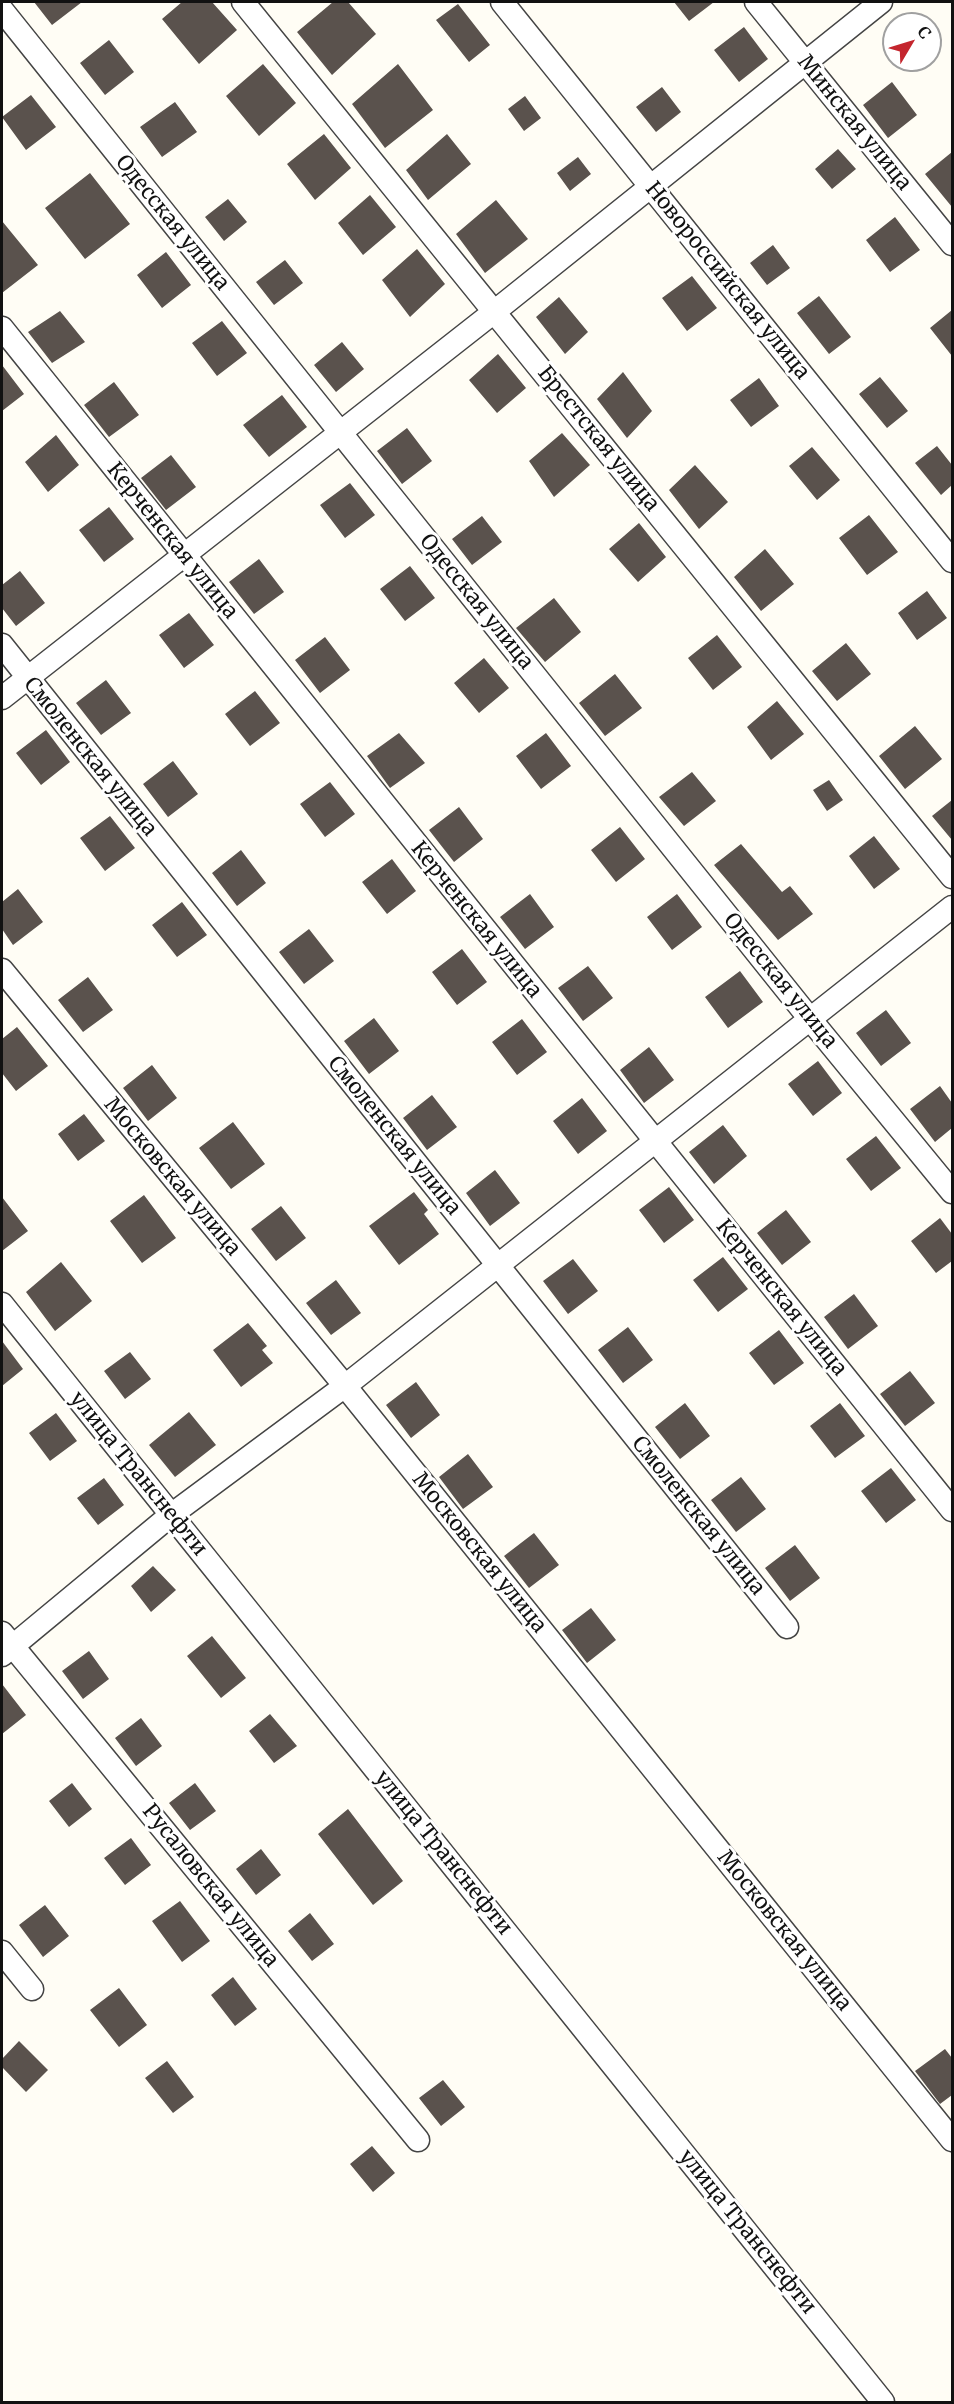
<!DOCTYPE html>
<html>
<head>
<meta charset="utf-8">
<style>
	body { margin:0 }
	#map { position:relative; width:954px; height:2404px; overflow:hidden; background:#fffdf5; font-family:Merriweather,serif }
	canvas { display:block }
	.frame { position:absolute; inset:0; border:3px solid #111; pointer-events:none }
	.north { position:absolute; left:882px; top:12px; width:60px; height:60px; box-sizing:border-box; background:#fff; border:2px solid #a0a0a0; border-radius:50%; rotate:52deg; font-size:16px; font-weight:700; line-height:24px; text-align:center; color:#111 }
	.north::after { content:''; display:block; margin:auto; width:21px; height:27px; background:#c4262e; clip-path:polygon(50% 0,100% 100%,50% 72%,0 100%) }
</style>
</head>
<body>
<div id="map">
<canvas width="954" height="2404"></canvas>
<div class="frame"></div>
<div class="north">С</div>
</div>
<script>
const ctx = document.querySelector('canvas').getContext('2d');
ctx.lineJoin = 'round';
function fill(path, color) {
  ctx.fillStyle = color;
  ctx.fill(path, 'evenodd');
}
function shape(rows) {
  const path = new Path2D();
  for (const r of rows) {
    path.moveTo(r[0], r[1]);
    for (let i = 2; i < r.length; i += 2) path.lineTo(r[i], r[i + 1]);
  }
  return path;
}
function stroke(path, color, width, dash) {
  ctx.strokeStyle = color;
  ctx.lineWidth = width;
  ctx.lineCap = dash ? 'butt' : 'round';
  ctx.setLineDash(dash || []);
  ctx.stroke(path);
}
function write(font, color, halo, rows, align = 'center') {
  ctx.font = font + ' Merriweather,serif';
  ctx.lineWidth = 6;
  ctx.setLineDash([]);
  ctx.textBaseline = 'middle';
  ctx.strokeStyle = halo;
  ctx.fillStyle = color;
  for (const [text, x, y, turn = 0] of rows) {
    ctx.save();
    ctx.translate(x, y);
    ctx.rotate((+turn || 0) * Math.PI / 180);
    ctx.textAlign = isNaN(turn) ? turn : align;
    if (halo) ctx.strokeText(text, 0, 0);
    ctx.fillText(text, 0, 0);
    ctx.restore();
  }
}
const building = shape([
	[34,2,82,2,52,25],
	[182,2,212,2,237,30,199,64,162,19],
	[333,2,348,2,376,34,332,75,297,32],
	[674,2,714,2,689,21],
	[458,4,490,45,469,62,436,20],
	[744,27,768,59,739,82,714,50],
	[109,40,134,72,105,95,80,63],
	[263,64,296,103,259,136,226,96],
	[398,64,433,110,385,148,352,104],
	[892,82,917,115,888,138,863,105],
	[662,87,681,112,656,132,636,107],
	[31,95,56,127,26,150,2,117],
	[525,96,541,118,524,131,508,109],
	[175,102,197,132,162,157,140,127],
	[324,134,351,168,315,200,287,164],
	[447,134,471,164,428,200,406,170],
	[838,149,856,169,832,189,815,169],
	[952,152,952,207,925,174],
	[578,157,591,174,570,191,557,173],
	[90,173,130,224,85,259,45,208],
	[370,195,396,227,363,255,338,223],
	[228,199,247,222,224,241,205,217],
	[496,200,528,239,485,273,456,234],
	[895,217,920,250,890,272,866,240],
	[2,221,38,265,2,293],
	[773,245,790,268,767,285,750,263],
	[417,249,445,284,410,317,382,280],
	[166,252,191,285,162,308,137,275],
	[285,260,303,283,274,305,256,282],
	[692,276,717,308,687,331,662,298],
	[819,296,851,337,829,354,797,313],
	[559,297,588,332,565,354,536,317],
	[952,310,952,356,930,328],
	[60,311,85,342,52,363,28,332],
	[222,321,247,353,217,376,192,343],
	[342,342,364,369,336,392,314,365],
	[498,354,526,388,497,413,469,380],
	[2,365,24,394,2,411],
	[623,372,652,411,627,438,597,399],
	[880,377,908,411,887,428,859,394],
	[759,378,779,406,751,427,730,400],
	[114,382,139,415,109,437,84,405],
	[282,395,307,427,269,457,243,425],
	[407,428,432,461,402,484,377,451],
	[562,433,590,465,554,497,529,461],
	[56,435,79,465,48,492,25,462],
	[937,446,952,465,952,485,941,495,915,463],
	[812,447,840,480,817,500,789,466],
	[171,455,196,487,166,510,141,478],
	[695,465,728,502,699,529,669,490],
	[350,483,375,515,345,538,320,505],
	[109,507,134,539,104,562,79,530],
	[869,515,898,552,867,575,839,538],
	[482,516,502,542,472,565,452,539],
	[639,523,666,557,638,582,609,549],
	[765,549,794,584,761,611,734,577],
	[259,559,284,592,254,614,229,582],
	[410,566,435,598,405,621,380,589],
	[20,571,45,603,16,626,2,608,2,585],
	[927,591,947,618,917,640,898,613],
	[554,598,581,632,545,662,516,628],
	[189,613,214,645,184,668,159,635],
	[717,635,742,667,713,690,688,658],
	[325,637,350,670,320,693,295,660],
	[846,643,871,674,837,701,812,671],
	[484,658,509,688,479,713,454,683],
	[615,674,642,708,605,736,579,703],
	[106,680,131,713,101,735,76,703],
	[255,691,280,723,250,746,225,714],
	[777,701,804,734,771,760,747,727],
	[915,726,942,759,905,789,879,756],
	[46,730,70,762,41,785,16,753],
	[399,733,425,763,390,788,367,756],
	[546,733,571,766,541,789,516,756],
	[173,761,198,794,168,817,143,784],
	[692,772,716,801,684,826,659,797],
	[829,780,843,800,827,811,813,790],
	[330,782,355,814,325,837,300,804],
	[952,800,952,840,932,816],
	[459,807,483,839,454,862,429,830],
	[110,816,135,848,105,871,80,838],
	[620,827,645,859,616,882,591,850],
	[874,836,900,869,874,889,849,856],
	[741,844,782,892,790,886,813,914,778,940,714,865],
	[241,850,266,883,237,906,212,873],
	[392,859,416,891,387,914,362,882],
	[18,889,43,922,13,945,2,929,2,902],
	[530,894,554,927,525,949,500,917],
	[677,894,702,927,672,950,647,917],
	[182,902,207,935,177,957,152,925],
	[309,929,334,961,304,984,279,952],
	[462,949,487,982,457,1005,432,972],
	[588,966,613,998,583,1021,558,988],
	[740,971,763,1002,728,1028,705,997],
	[88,977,113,1010,83,1032,58,1000],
	[886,1010,911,1043,881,1066,856,1033],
	[374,1018,399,1051,369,1074,344,1041],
	[522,1019,547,1052,517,1075,492,1042],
	[17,1027,48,1066,16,1091,2,1073,2,1039],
	[649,1047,674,1080,644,1103,620,1070],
	[818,1061,842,1093,813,1116,788,1084],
	[152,1065,177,1098,148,1121,123,1088],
	[940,1086,952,1103,952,1128,935,1142,910,1109],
	[432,1095,457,1127,427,1150,403,1118],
	[582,1098,607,1131,578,1154,553,1121],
	[84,1114,105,1141,78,1161,58,1134],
	[233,1122,265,1164,231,1189,199,1148],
	[723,1125,747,1156,714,1184,689,1152],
	[876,1136,901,1168,871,1191,846,1159],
	[495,1170,520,1203,490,1226,466,1193],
	[669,1187,694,1220,664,1243,639,1210],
	[414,1192,428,1210,424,1214,439,1234,399,1265,369,1226],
	[144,1195,176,1238,142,1263,110,1221],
	[2,1197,28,1231,2,1251],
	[281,1206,306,1238,276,1261,251,1229],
	[786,1210,811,1242,782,1265,757,1233],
	[940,1218,952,1234,952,1261,936,1273,911,1241],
	[723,1257,748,1289,718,1312,693,1280],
	[573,1259,598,1291,568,1314,543,1281],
	[61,1262,92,1301,55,1331,26,1292],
	[336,1280,361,1313,331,1335,306,1303],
	[854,1294,878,1326,848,1349,824,1317],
	[248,1323,267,1346,262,1350,273,1363,241,1387,213,1350],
	[628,1327,653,1360,623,1383,598,1350],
	[779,1330,804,1363,774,1385,749,1353],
	[2,1341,23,1369,2,1386],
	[130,1352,151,1379,125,1399,104,1371],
	[910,1371,935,1403,905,1426,880,1394],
	[416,1382,440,1415,411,1438,386,1405],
	[685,1403,710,1436,680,1459,655,1427],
	[840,1403,865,1436,835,1458,810,1426],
	[189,1412,216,1445,175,1477,149,1445],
	[56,1413,77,1441,50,1461,29,1433],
	[468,1454,493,1487,463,1509,439,1477],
	[891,1468,916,1500,886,1523,861,1491],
	[741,1477,766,1509,736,1532,711,1500],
	[104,1478,124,1505,98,1525,77,1498],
	[534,1533,559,1565,529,1588,504,1556],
	[795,1545,820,1578,790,1601,765,1568],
	[153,1566,176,1590,151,1612,131,1586],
	[591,1608,616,1640,587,1663,562,1630],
	[212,1636,246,1678,221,1698,187,1656],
	[89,1651,109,1679,83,1699,62,1671],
	[2,1684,26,1715,2,1734],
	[270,1714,297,1746,274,1763,249,1731],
	[141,1718,162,1746,136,1766,115,1738],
	[72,1783,92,1809,69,1827,49,1801],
	[195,1783,216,1811,190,1830,169,1803],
	[348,1809,403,1881,373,1905,318,1834],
	[131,1838,151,1865,125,1885,104,1858],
	[261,1849,281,1875,256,1895,236,1869],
	[180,1901,210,1941,182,1962,152,1921],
	[45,1905,69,1936,43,1957,19,1925],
	[310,1913,334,1944,312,1961,288,1931],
	[233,1977,257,2009,235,2026,211,1995],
	[119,1988,147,2025,119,2047,90,2010],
	[19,2041,48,2070,26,2092,2,2067,2,2059],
	[945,2049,952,2058,952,2095,940,2104,915,2071],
	[167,2061,194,2097,173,2113,145,2078],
	[443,2080,465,2107,441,2126,419,2098],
	[372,2146,395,2173,373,2192,350,2164]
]);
const minor = shape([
	[243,2,952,877],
	[502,2,952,561],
	[756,2,952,244],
	[2,10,810,1019,952,1192],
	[2,328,952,1510],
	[2,645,787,1627],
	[2,698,494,312,881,2],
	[2,970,345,1386,952,2140],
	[2,1304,883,2402],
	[2,1633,418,2140],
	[2,1655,171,1515,345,1386,952,907],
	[2,1952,32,1989]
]);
const streetNames = [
	["Минская улица",854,123,51],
	["Одесская улица",172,223,51],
	["Новороссийская улица",727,281,51],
	["Брестская улица",598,439,51],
	["Керченская улица",172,541,51],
	["Одесская улица",476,602,51],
	["Смоленская улица",90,757,51],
	["Керченская улица",476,920,51],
	["Одесская улица",780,981,51],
	["Смоленская улица",394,1136,51],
	["Московская улица",172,1177,50],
	["Керченская улица",781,1298,51],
	["улица Транснефти",138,1474,51],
	["Смоленская улица",698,1516,51],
	["Московская улица",479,1553,51],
	["улица Транснефти",443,1853,51],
	["Русаловская улица",210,1886,51],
	["Московская улица",784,1931,51],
	["улица Транснефти",747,2232,51]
];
fill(building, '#5a524d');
stroke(minor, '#444', 25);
stroke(minor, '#fff', 22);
write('21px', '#111', '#fff', streetNames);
</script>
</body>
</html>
